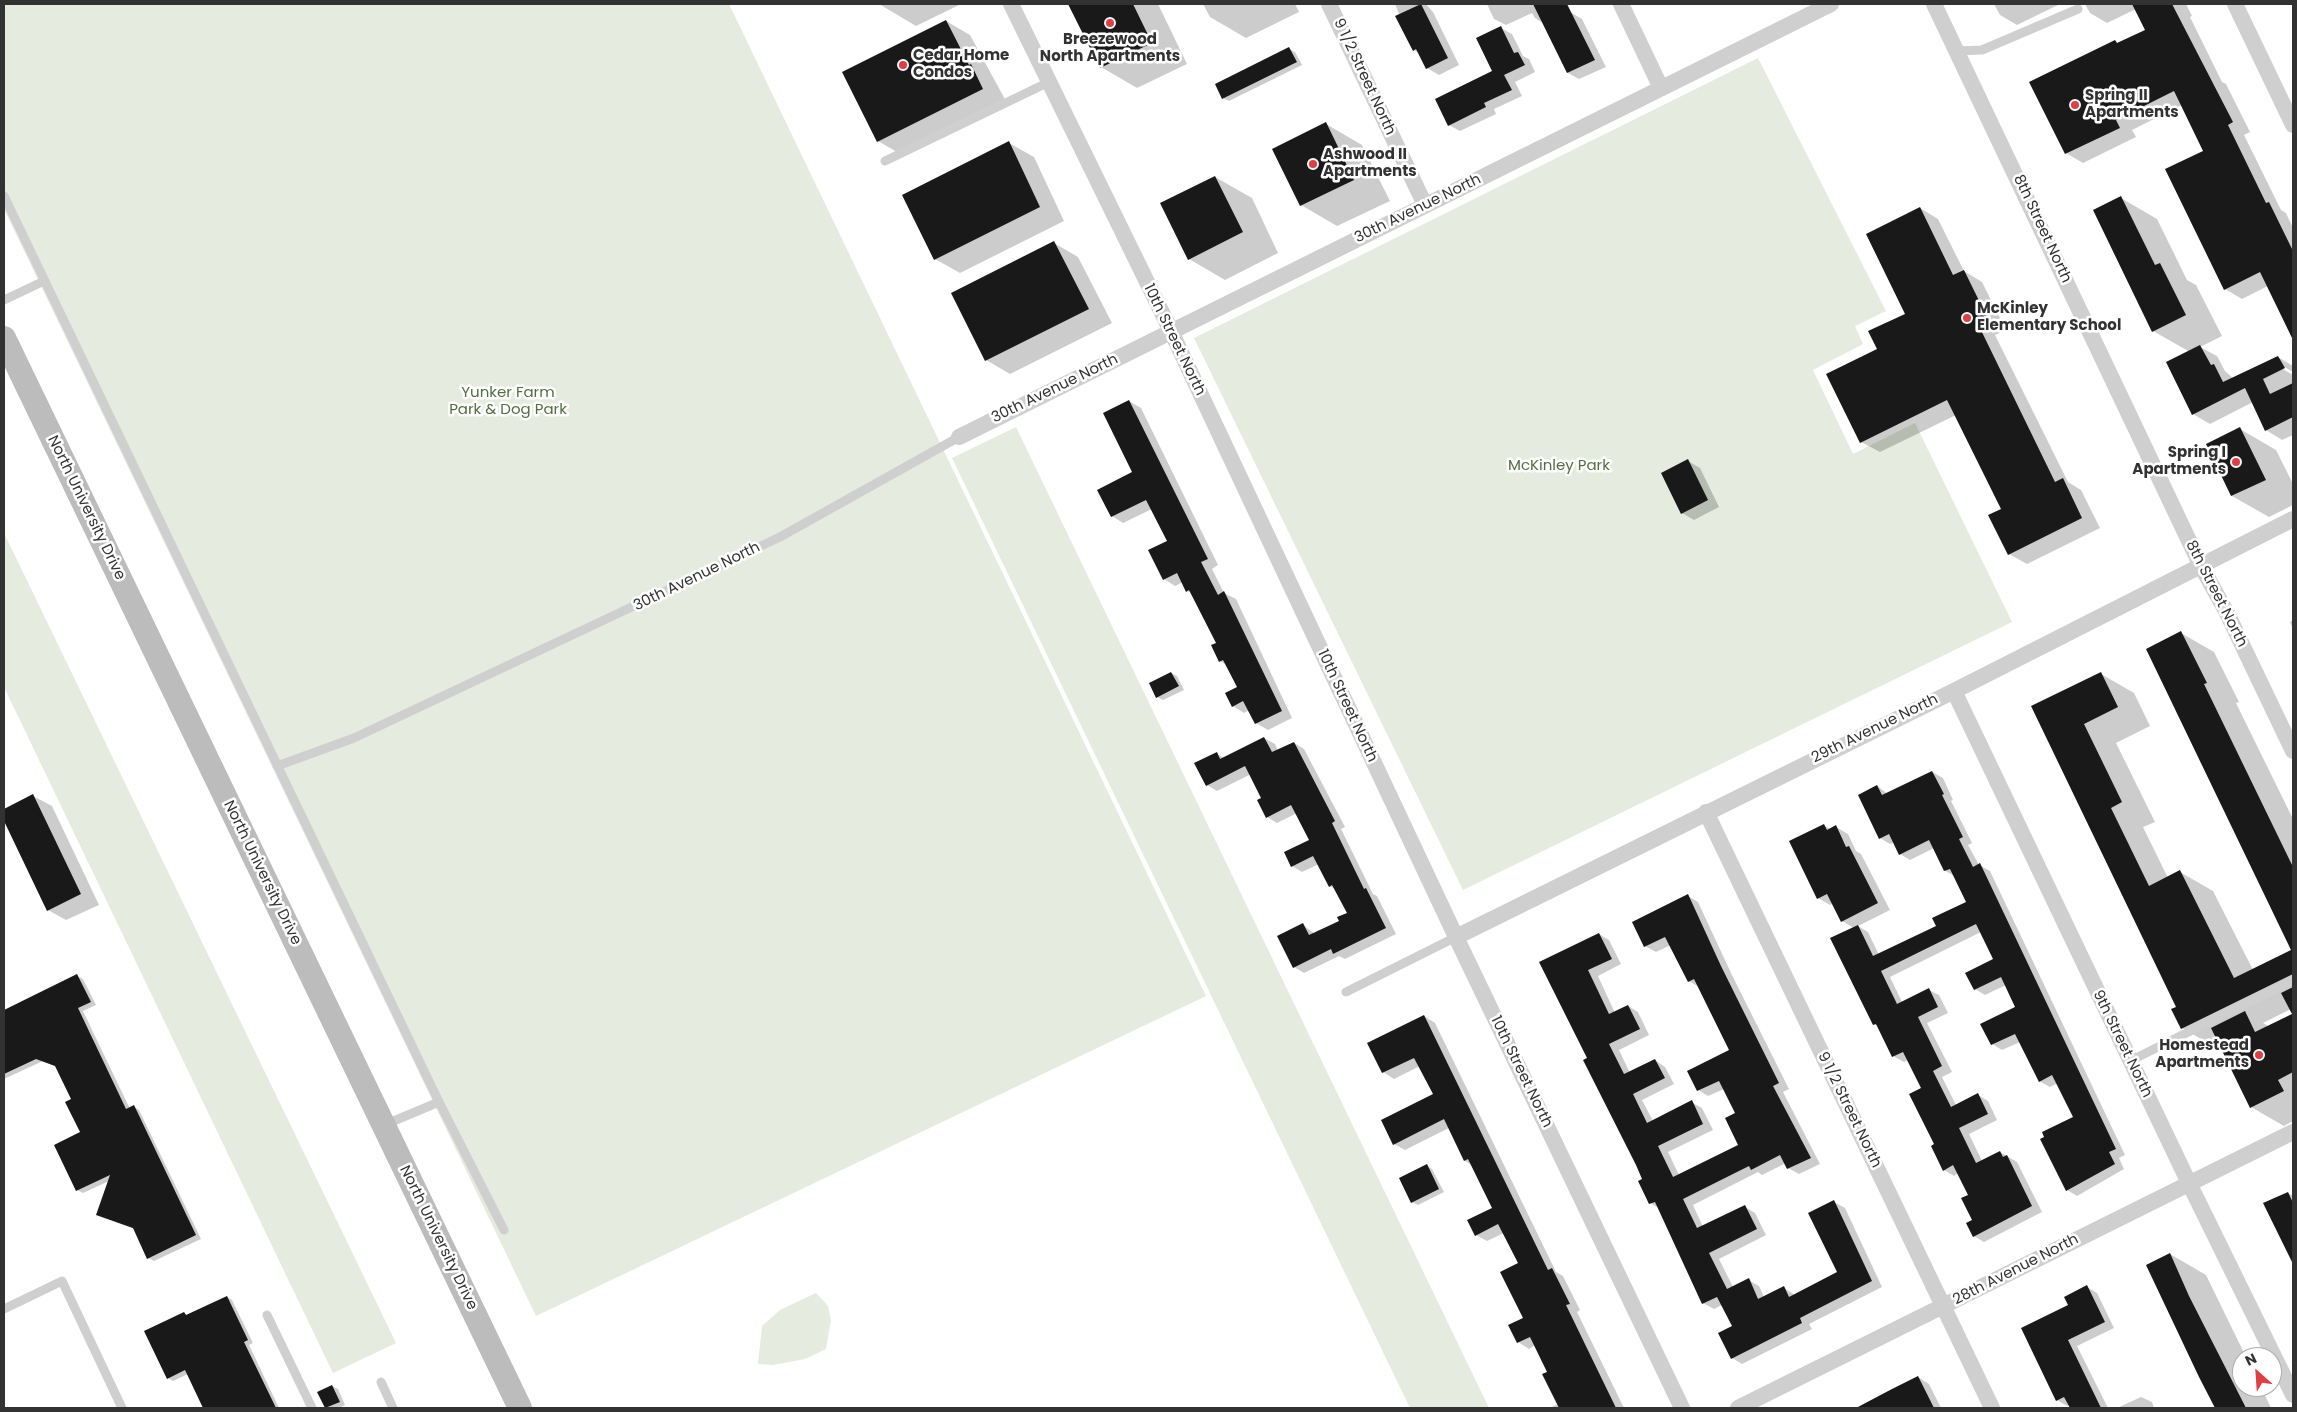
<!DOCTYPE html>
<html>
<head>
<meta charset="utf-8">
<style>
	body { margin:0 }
	#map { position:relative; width:2297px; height:1412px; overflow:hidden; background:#fff; font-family:Poppins,sans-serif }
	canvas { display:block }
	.frame { position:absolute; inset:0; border:5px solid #323232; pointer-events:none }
	.north { position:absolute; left:2232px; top:1347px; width:50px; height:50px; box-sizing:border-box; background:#fff; border:1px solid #adadad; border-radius:50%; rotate:334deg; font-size:14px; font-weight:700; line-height:20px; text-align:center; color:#323232 }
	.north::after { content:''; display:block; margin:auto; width:18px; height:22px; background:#e13d45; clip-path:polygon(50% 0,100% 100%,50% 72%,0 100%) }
</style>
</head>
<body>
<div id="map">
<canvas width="2297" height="1412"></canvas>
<div class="frame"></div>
<div class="north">N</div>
</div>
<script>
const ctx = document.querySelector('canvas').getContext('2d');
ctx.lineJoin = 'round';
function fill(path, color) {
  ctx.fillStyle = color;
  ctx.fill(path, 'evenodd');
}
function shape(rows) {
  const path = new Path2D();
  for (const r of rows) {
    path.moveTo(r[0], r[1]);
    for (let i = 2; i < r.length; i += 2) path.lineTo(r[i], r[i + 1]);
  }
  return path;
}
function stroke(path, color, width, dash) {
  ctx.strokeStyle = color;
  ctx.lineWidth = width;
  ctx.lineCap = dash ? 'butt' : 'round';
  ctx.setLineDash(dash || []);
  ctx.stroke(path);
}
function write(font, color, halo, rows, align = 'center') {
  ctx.font = font + ' Poppins,sans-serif';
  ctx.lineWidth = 5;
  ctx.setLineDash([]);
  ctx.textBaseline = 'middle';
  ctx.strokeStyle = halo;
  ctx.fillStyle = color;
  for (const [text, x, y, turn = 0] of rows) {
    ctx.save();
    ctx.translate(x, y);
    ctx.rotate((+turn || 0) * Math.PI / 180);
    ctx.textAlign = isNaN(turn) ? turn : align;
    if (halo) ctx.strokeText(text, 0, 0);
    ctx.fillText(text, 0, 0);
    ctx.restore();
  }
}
const green = shape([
	[4,4,729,4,1206,996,536,1316,4,209],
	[1758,58,1886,311,1855,326,1863,344,1813,370,1853,454,1915,423,2012,622,1463,890,1194,338],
	[1016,427,1489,1408,1410,1408,952,458],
	[4,533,396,1343,333,1373,4,687],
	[816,1293,828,1306,831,1320,826,1349,805,1359,773,1365,758,1364,762,1326,780,1310]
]);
const shadow = shape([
	[879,4,961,4,916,26],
	[1070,4,1158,4,1187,64,1137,88,1101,67],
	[1203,4,1295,4,1299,12,1246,38,1210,17],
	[1395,4,1426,4,1433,12,1459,65,1439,75,1427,68,1420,54,1414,50],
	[1487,4,1561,4,1566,14,1570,12,1582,19,1606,67,1579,79,1568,73,1543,23,1535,18,1532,13,1506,25,1494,19],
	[1994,4,2060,4,2017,25,2000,15],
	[2085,4,2186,4,2192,16,2190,17,2222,82,2226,84,2250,132,2244,135,2281,210,2286,213,2293,228,2293,332,2290,329,2268,286,2242,299,2225,289,2204,151,2182,105,2132,130,2136,137,2083,163,2066,153,2115,42,2119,44,2146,30,2136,9,2107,23,2090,13],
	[946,21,970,35,1007,103,902,155,878,141],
	[1501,28,1512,34,1523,56,1529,59,1535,72,1515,82,1522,96,1494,109,1496,114,1460,131,1449,125,1494,72],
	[1289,49,1295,52,1302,65,1229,101,1223,98],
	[1326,124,1362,145,1390,201,1337,226,1301,205],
	[1009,143,1034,157,1064,221,960,273,935,259],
	[1215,177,1252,198,1278,253,1225,280,1189,259],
	[2121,198,2157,219,2187,280,2196,285,2222,336,2200,347,2217,356,2225,371,2233,378,2278,357,2293,366,2293,372,2283,366,2281,368,2293,375,2293,435,2282,440,2266,430,2253,402,2210,424,2193,414,2190,352,2153,331],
	[1920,208,1938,219,1964,271,1982,282,2006,330,1995,335,2068,482,2081,490,2100,528,2027,564,2009,554,2003,510,1956,415,1880,452,1861,442,1879,349,1907,314],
	[1054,243,1078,257,1112,323,1010,374,986,360],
	[1129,401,1141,408,1218,565,1212,569,1224,593,1236,599,1292,718,1268,730,1256,723,1249,710,1244,713,1233,706,1238,687,1227,665,1220,661,1217,643,1192,593,1187,591,1183,582,1175,586,1164,579,1169,542,1152,509,1123,523,1112,516,1134,473],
	[2240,429,2276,450,2293,484,2293,505,2269,517,2232,496,2207,445],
	[1688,461,1700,468,1719,507,1694,520,1682,513],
	[2293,620,2293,629,2290,622],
	[2181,633,2214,652,2239,702,2236,703,2293,819,2293,1014,2291,1009,2263,1023,2270,1027,2293,1015,2293,1121,2284,1126,2251,1107,2220,1044,2215,1047,2182,1028,2178,1007,2032,706,2101,674,2134,693,2150,726,2116,743,2155,822,2143,827,2168,878,2180,872,2213,891,2253,970,2292,951],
	[1171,673,1177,676,1184,690,1163,700,1157,697],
	[1264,738,1275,744,1278,751,1294,743,1304,749,1345,827,1341,829,1373,894,1377,896,1396,934,1345,959,1339,956,1304,973,1294,967,1303,925,1315,934,1341,921,1348,914,1336,889,1329,886,1319,864,1302,872,1292,866,1310,841,1297,813,1277,823,1267,817,1263,799,1251,774,1217,791,1207,785,1217,754,1224,758],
	[1932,772,1943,778,1953,800,1951,801,1972,843,1968,845,1979,865,1990,871,2125,1155,2119,1158,2124,1169,2077,1196,2067,1190,2075,1117,2058,1083,2050,1087,2039,1081,2020,1042,2002,1050,1992,1044,2017,1007,2006,985,1985,995,1975,989,1995,960,1981,932,1890,977,1902,1002,1929,990,1939,995,1948,1013,1927,1023,1952,1072,1942,1077,1956,1105,1978,1095,1988,1101,1997,1120,1969,1134,1982,1161,2000,1152,2017,1162,2042,1212,1984,1242,1974,1236,1969,1195,1958,1173,1954,1176,1944,1170,1922,1088,1908,1060,1904,1062,1893,1056,1879,1027,1874,1024,1854,928,1842,921,1833,903,1830,905,1818,898,1824,826,1831,829,1836,827,1848,834,1856,851,1861,854,1890,910,1858,926,1868,932,1879,955,1938,926,1968,903,1955,876,1945,871,1934,848,1910,860,1900,854,1895,842,1890,844,1880,838,1877,786,1888,794],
	[33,796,52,806,99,905,66,920,48,910,4,818,4,810],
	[1688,896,1698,902,1731,973,1789,1089,1783,1092,1820,1164,1799,1174,1788,1168,1786,1163,1762,1175,1758,1172,1693,1205,1703,1227,1745,1207,1755,1213,1766,1235,1719,1259,1733,1287,1748,1280,1759,1286,1764,1297,1784,1288,1795,1295,1839,1273,1834,1202,1845,1208,1882,1287,1809,1324,1812,1329,1742,1364,1732,1358,1733,1327,1722,1305,1714,1309,1703,1303,1659,1208,1650,1203,1644,1180,1589,1059,1541,963,1599,934,1609,940,1621,964,1598,976,1615,1013,1628,1006,1638,1012,1649,1035,1619,1050,1630,1073,1655,1060,1665,1067,1674,1084,1642,1100,1653,1121,1691,1102,1702,1108,1713,1130,1668,1152,1679,1175,1740,1146,1736,1113,1724,1089,1708,1096,1698,1090,1731,1051,1699,987,1689,981,1671,945,1656,952,1645,946],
	[77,976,83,979,96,1005,83,1011,130,1109,134,1107,139,1110,201,1239,154,1261,148,1258,134,1229,103,1217,109,1181,83,1193,77,1190,82,1133,72,1100,57,1067,43,1061,4,1079,4,1011],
	[1424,1016,1435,1023,1556,1272,1563,1276,1580,1310,1577,1312,1624,1408,1550,1408,1558,1404,1549,1372,1535,1345,1529,1349,1518,1342,1525,1319,1519,1264,1504,1233,1487,1241,1476,1235,1494,1208,1472,1165,1465,1161,1449,1128,1405,1150,1394,1144,1434,1095,1420,1066,1394,1079,1383,1072,1369,1044],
	[1427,1166,1432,1169,1444,1192,1418,1205,1412,1202],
	[2288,1193,2293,1196,2293,1262,2265,1204],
	[2170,1254,2206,1275,2246,1357,2242,1357,2242,1387,2261,1387,2271,1408,2216,1408,2147,1265],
	[2087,1287,2097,1293,2114,1328,2077,1346,2108,1408,2071,1408,2069,1405,2067,1406,2057,1400,2069,1306],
	[227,1297,232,1300,253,1343,249,1345,279,1408,204,1408,188,1374,173,1381,168,1378,184,1313,188,1316],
	[1918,1377,1929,1384,1941,1408,1858,1408],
	[332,1386,338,1389,345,1405,339,1408,327,1408,319,1392],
	[2141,1397,2152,1402,2154,1408,2117,1408]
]);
const building = shape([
	[1068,4,1133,4,1152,43,1100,68],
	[1421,4,1448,58,1426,69,1416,49,1413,51,1395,16],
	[1533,4,1567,4,1595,60,1567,73],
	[2132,4,2172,4,2233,122,2228,125,2266,203,2269,202,2293,251,2293,340,2260,272,2224,290,2165,169,2203,151,2174,91,2116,120,2120,128,2065,154,2029,82,2115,40,2117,43,2145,30],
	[946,20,969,65,971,64,983,89,877,142,842,72],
	[1501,26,1514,53,1518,52,1525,65,1504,75,1512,90,1484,103,1486,107,1448,126,1435,99,1492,71,1476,38],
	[1289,47,1297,62,1222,99,1215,84],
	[1326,122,1354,180,1300,206,1272,149],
	[1009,141,1040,207,934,260,902,195],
	[1215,176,1243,232,1188,260,1160,203],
	[2121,196,2155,265,2160,263,2186,315,2152,332,2093,210],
	[1920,207,1953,275,1964,270,1988,319,1978,324,2055,482,2063,478,2082,518,2008,555,1988,515,2001,509,1947,400,1860,443,1826,374,1877,349,1868,331,1905,314,1866,234],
	[1054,241,1089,309,985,361,951,293],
	[2200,345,2211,365,2214,364,2223,382,2278,356,2285,368,2263,379,2270,394,2293,383,2293,417,2265,431,2245,388,2192,415,2166,362],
	[1129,400,1208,559,1201,562,1218,595,1224,591,1282,711,1255,724,1243,701,1232,707,1225,693,1237,687,1223,660,1219,662,1211,645,1216,643,1189,590,1186,592,1177,573,1163,580,1148,550,1167,541,1146,500,1111,517,1097,490,1132,472,1103,413],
	[2240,427,2266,480,2231,496,2206,444],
	[1688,459,1708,500,1681,514,1661,473],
	[2181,631,2207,683,2204,684,2293,867,2293,974,2181,1029,2171,1009,2176,1007,2031,706,2101,672,2118,707,2084,724,2122,802,2111,808,2149,886,2180,870,2234,978,2291,950,2146,649],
	[1171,672,1179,686,1156,698,1149,683],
	[1264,737,1272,752,1294,742,1335,821,1332,823,1364,889,1366,888,1386,928,1333,954,1331,949,1293,968,1277,936,1303,923,1309,935,1339,921,1337,917,1347,913,1332,885,1329,887,1313,856,1291,867,1284,852,1309,840,1291,805,1266,818,1257,800,1261,798,1245,766,1206,786,1194,763,1217,752,1220,759],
	[1932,771,1944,794,1942,795,1963,837,1959,839,1973,867,1980,863,2116,1149,2109,1152,2115,1164,2066,1191,2040,1139,2044,1137,2042,1132,2073,1117,2052,1075,2039,1082,2015,1034,1991,1045,1980,1024,2015,1007,2001,977,1974,990,1965,973,1993,959,1976,924,1881,971,1897,1004,1929,988,1938,1007,1918,1017,1942,1066,1933,1071,1951,1107,1978,1093,1988,1114,1959,1128,1976,1163,2000,1151,2003,1157,2007,1155,2032,1206,1973,1237,1966,1223,1972,1220,1961,1198,1968,1195,1953,1165,1943,1171,1931,1146,1934,1144,1909,1094,1921,1088,1903,1052,1892,1057,1876,1024,1873,1025,1830,938,1858,925,1873,956,1936,926,1932,918,1966,902,1950,869,1944,871,1929,840,1899,855,1889,834,1879,839,1858,795,1877,785,1882,795],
	[33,794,81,894,47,911,4,821,4,809],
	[1824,824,1827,830,1836,825,1846,847,1849,846,1878,903,1841,922,1827,894,1817,899,1789,841],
	[1688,894,1721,966,1779,1083,1773,1086,1811,1158,1787,1169,1780,1155,1751,1170,1749,1166,1683,1199,1697,1228,1745,1205,1757,1229,1709,1253,1727,1289,1749,1278,1758,1299,1784,1286,1789,1297,1837,1272,1808,1213,1834,1200,1872,1281,1800,1318,1802,1323,1731,1359,1718,1333,1732,1326,1717,1297,1702,1304,1655,1202,1649,1204,1638,1181,1642,1179,1636,1165,1583,1060,1587,1058,1539,962,1599,933,1612,959,1588,970,1609,1014,1628,1005,1640,1029,1609,1044,1624,1074,1655,1059,1665,1078,1633,1094,1647,1123,1692,1100,1703,1124,1658,1146,1673,1177,1738,1145,1725,1118,1735,1113,1719,1081,1697,1091,1687,1071,1729,1050,1694,979,1688,982,1665,937,1644,947,1632,922],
	[77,974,91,1002,78,1008,126,1109,134,1105,196,1235,147,1259,133,1228,96,1215,110,1175,76,1191,54,1145,80,1132,65,1102,71,1099,55,1066,36,1059,4,1074,4,1010],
	[2293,987,2293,1072,2278,1080,2284,1091,2250,1108,2211,1028,2245,1011,2255,1032,2292,1014,2281,993],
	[1424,1015,1548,1270,1552,1268,1570,1304,1566,1305,1616,1408,1559,1408,1542,1374,1547,1372,1530,1337,1517,1343,1508,1325,1523,1318,1500,1272,1518,1263,1498,1224,1475,1236,1467,1220,1492,1208,1468,1159,1464,1161,1444,1119,1393,1145,1381,1120,1433,1094,1414,1058,1382,1073,1367,1043],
	[1427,1164,1439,1189,1411,1203,1399,1178],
	[2288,1192,2293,1203,2293,1264,2263,1203],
	[2170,1253,2189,1296,2246,1408,2215,1408,2199,1377,2146,1265],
	[2087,1285,2105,1322,2068,1340,2101,1408,2070,1408,2064,1397,2056,1401,2021,1328,2068,1305,2064,1297],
	[227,1296,248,1340,244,1342,276,1408,203,1408,185,1370,167,1379,144,1331,184,1312,186,1315],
	[1918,1376,1934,1408,1856,1408,1892,1389],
	[332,1385,340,1402,325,1408,317,1392]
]);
const service = shape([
	[1957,51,1982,50,2078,9],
	[885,161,1049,82],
	[4,196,439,1102,504,1230],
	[4,300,44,281],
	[277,766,354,738,780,537,959,437],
	[1346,992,1456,937],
	[2130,1061,2293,980],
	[384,1125,439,1102],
	[4,1309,62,1281,122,1408],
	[267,1315,312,1408],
	[381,1382,393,1408]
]);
const minor = shape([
	[1011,4,1171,331,1456,937,1682,1408],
	[1329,4,1425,205],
	[1621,4,1661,88],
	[1934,4,2201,566,2227,613,2293,751],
	[2235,4,2293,125],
	[959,437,1831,4],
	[1954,691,2189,1183,2293,1395],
	[1706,812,1992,1408],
	[1456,937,1954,691,2293,519],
	[1738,1408,2293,1132]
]);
const secondary = shape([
	[4,338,520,1408]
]);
const markers = [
	[1110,23,5,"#e13d45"],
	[903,65,5,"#e13d45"],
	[2075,105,5,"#e13d45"],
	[1313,164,5,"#e13d45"],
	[1967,318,5,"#e13d45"],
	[2236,462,5,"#e13d45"],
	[2259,1055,5,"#e13d45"]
];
const poiNames = [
	["Breezewood",1110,40,"center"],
	["North Apartments",1110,57,"center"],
	["Cedar Home",913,56],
	["Condos",913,73],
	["Spring II",2085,96],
	["Apartments",2085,113],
	["Ashwood II",1323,155],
	["Apartments",1323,172],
	["McKinley",1977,309],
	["Elementary School",1977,326],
	["Spring I",2226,453,"right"],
	["Apartments",2226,470,"right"],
	["Homestead",2249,1046,"right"],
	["Apartments",2249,1063,"right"]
];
const streetNames = [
	["9 1/2 Street North",1364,77,65],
	["30th Avenue North",1418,209,-26],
	["8th Street North",2042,229,65],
	["10th Street North",1174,340,64],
	["30th Avenue North",1055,389,-26],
	["North University Drive",86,508,64],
	["30th Avenue North",697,577,-26],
	["8th Street North",2216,594,63],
	["10th Street North",1347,706,65],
	["29th Avenue North",1875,729,-26],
	["North University Drive",262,873,64],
	["9th Street North",2122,1044,64],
	["10th Street North",1521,1072,64],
	["9 1/2 Street North",1849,1110,64],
	["North University Drive",438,1238,64],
	["28th Avenue North",2016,1270,-27]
];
const parkNames = [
	["Yunker Farm",508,393],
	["Park & Dog Park",508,410],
	["McKinley Park",1559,466]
];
fill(green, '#e5ebde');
fill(shadow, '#0003');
fill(building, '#191919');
stroke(service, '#cfcfcf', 9);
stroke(minor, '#cfcfcf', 16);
stroke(secondary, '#bcbcbc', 24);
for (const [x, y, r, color] of markers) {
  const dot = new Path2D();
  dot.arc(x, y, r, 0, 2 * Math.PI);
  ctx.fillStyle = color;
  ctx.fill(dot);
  stroke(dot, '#fff', 2);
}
write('bold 15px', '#323232', '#fff', poiNames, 'left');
write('15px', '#323232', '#fff', streetNames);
write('15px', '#546e40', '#fff', parkNames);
</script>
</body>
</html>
